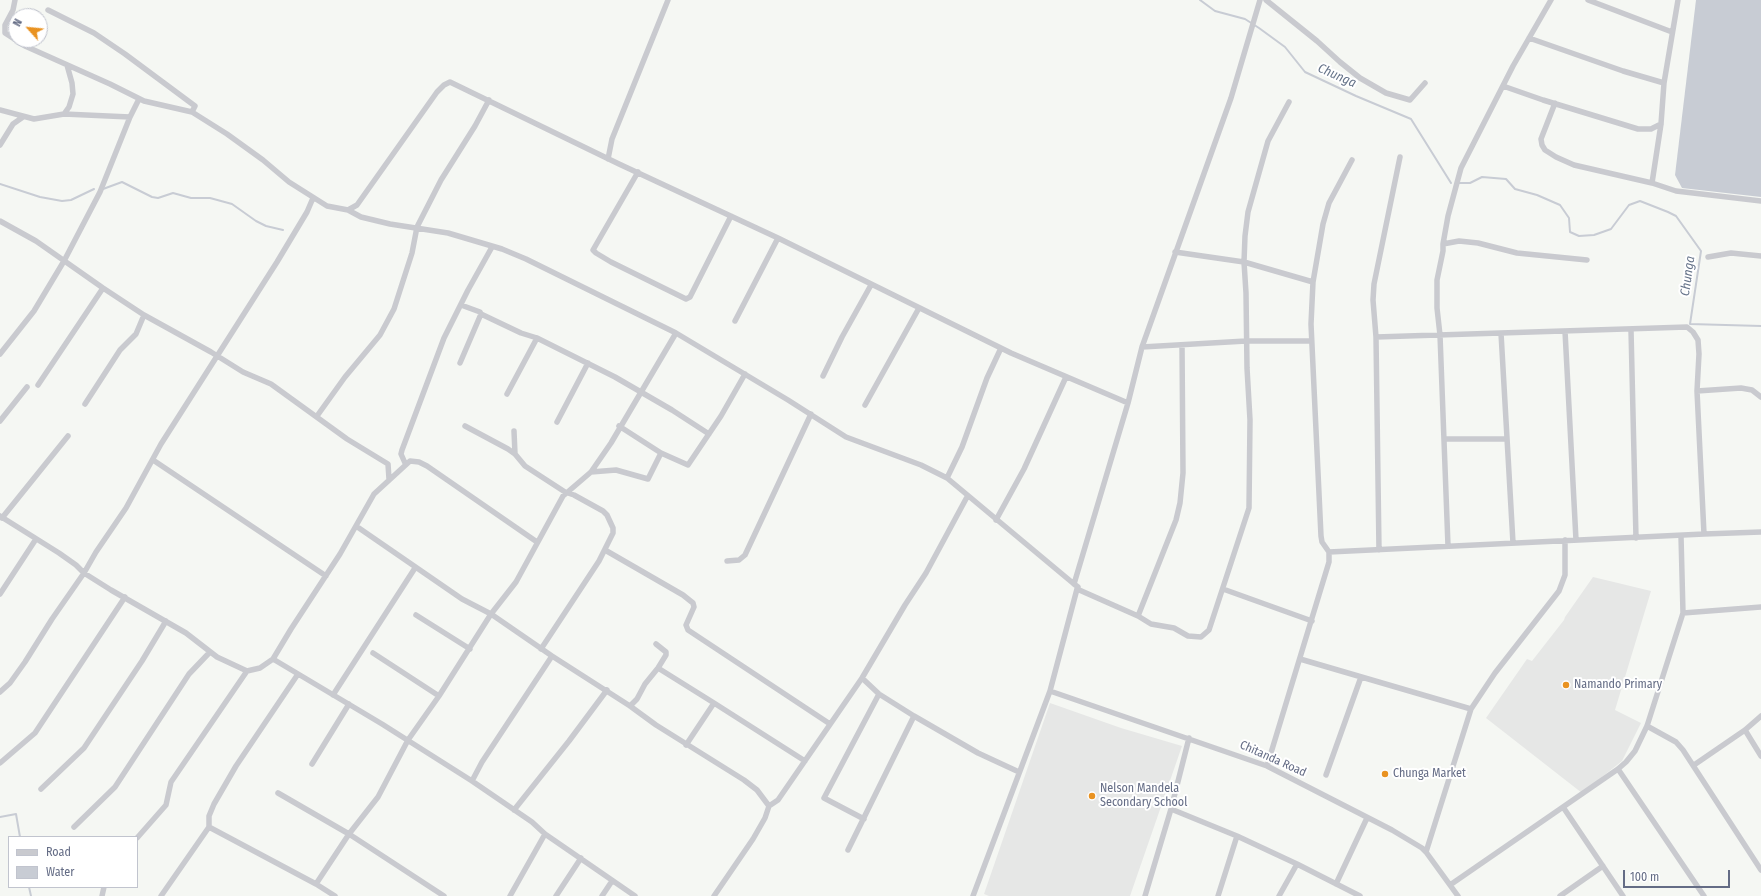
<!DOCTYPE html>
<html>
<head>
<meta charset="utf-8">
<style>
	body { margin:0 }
	#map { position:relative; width:1761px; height:896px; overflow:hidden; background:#f5f7f3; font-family:"Fira Sans Condensed",sans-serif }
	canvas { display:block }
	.legend { position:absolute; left:8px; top:836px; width:130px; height:52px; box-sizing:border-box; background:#fff; border:1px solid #c1c4ce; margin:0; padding:5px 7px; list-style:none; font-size:12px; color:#646c85 }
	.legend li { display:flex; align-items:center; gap:8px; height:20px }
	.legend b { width:20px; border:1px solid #c1c4ce }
	.north { position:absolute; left:8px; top:8px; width:40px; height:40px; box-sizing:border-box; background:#fff; border:1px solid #c1c4ce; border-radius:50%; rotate:297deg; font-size:11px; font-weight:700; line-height:16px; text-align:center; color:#646c85 }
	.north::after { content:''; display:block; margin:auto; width:14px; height:18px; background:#e99220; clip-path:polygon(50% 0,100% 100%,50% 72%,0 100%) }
	.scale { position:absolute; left:1623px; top:870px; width:107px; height:18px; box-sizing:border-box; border:2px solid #646c85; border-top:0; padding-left:5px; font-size:12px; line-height:14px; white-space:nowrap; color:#646c85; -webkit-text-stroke:3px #fff; paint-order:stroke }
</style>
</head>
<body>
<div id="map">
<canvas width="1761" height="896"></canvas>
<ul class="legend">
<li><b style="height:5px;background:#c9cacf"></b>Road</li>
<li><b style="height:11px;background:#c8ccd4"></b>Water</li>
</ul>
<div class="north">N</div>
<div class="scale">100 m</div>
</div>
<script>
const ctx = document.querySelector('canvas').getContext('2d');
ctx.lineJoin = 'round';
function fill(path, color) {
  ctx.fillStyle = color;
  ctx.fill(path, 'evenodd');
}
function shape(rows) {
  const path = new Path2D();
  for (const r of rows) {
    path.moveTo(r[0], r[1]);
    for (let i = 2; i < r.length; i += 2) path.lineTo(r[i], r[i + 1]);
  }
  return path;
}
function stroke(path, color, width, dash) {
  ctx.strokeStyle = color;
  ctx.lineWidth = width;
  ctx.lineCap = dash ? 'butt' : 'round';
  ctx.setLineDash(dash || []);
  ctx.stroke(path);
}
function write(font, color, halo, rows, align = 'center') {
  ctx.font = font + ' "Fira Sans Condensed",sans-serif';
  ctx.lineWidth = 4;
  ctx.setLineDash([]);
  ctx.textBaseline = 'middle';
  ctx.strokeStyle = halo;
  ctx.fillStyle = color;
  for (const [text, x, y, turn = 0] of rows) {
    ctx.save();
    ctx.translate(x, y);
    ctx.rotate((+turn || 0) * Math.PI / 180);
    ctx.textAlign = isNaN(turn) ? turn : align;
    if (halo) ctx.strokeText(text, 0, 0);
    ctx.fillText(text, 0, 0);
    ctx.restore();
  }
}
const built = shape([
	[1593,577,1651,591,1615,710,1641,723,1622,761,1582,793,1486,718,1527,659,1532,661,1564,620,1565,617],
	[1050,703,1121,728,1182,746,1130,896,989,896,984,894]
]);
const water = shape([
	[1696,0,1761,0,1761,197,1682,188,1675,175]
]);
const stream = shape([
	[1200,0,1215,11,1245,19,1259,28,1285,47,1305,72,1356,96,1411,119,1451,183],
	[1458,183,1470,183,1482,177,1506,179,1515,189,1537,195,1560,205,1569,218,1570,232,1579,236,1594,235,1611,229,1629,205,1640,201,1668,212,1676,216,1701,251,1690,324,1761,326],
	[0,184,40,197,62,201,71,200,94,189],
	[103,189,122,182,152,197,158,198,173,193,191,198,210,198,232,204,256,221,266,226,283,230],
	[0,817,16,814,20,837],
	[29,887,31,896]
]);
const street = shape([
	[15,0,13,10,5,25,5,33,25,46,110,84,144,101,192,112,227,134,263,160,289,182,327,206,348,210,361,217,390,224,448,233,502,249,526,259,676,333,788,400,846,437,921,465,947,478,1074,584],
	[1266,0,1317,41,1340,62,1360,78,1386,93,1410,100,1425,83],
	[1588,0,1672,32],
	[48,10,94,33,125,54,195,106,192,112],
	[1529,38,1623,71,1664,83],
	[1503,86,1543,100,1638,129,1651,129,1661,124],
	[1555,103,1541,139,1542,145,1545,150,1556,157,1574,165,1652,183,1676,191,1761,201],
	[0,110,34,119,64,114,130,117],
	[64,114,69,107,73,94,72,83,67,65],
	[0,145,13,124,23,117],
	[608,159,612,139,668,0],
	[638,172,593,250,596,253,611,262,686,299,690,297,731,216],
	[1652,183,1661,124,1664,83,1678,0],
	[348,210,357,205,437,92,444,85,450,82,619,164,778,238,1011,353,1128,403],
	[0,221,36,241,103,288,144,315,211,352,243,372,271,384,347,439,388,464,389,479],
	[1443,244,1448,216,1461,168,1513,66,1551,0],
	[1175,252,1244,262,1313,282],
	[1708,257,1731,253,1761,256],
	[461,305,480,312,481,314,521,333,537,338,615,377,672,410,709,434],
	[735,321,778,238],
	[1631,330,1636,538],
	[1565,331,1576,540],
	[1501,333,1513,543],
	[1376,337,1687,327,1693,332,1698,340,1699,354,1697,391,1704,534],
	[1142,347,1246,341,1311,341],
	[0,354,34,311,64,261,100,192,130,117,139,99],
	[460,363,481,314],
	[823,376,842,337,871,285],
	[38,385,103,288],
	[1697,391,1741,388,1752,390,1761,397],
	[507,394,537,338],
	[85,404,120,350,136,334,144,315],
	[865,405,919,308],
	[317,416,345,377,380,335,394,309,412,253,417,227,441,180,475,126,489,100],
	[0,421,27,387],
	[557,422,588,363],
	[465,426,508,449,515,454,525,466,565,492,574,495,603,511,607,515,613,528,613,533,599,561,541,649],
	[619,426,661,453,688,465,721,416,745,374],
	[514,431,515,454],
	[1444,439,1507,439],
	[153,460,326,576],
	[405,463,401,454,402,450,444,338,468,290,492,247],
	[591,472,616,470,648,479,661,453],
	[947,478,962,447,987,378,1001,348],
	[0,516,59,553,76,565,84,573,111,590,186,633,217,657,247,671,260,668,273,659,291,629,340,554,374,494,410,461,419,462,427,466,537,542],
	[2,518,68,436],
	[996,520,1024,469,1066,377],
	[356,526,462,599,491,614,552,656,630,706,656,725,744,780,757,790,769,806],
	[1448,546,1440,335,1437,308,1437,280,1443,251,1443,244,1459,241,1478,243,1517,253,1587,260],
	[605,550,683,595,693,603,694,607,686,625,688,630,830,724],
	[1379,550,1376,337,1373,300,1374,284,1400,157],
	[1329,552,1322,542,1321,536,1311,324,1313,282,1323,224,1329,203,1352,160],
	[727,561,739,560,745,555,811,414],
	[1077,589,1138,616,1151,624,1174,628,1188,636,1201,637,1209,630,1249,508,1250,420,1247,368,1246,293,1244,262,1245,236,1248,212,1268,141,1289,102],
	[1223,589,1312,621],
	[0,594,36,539],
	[1683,613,1761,607],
	[416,615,470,649],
	[1138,616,1176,520,1180,503,1183,473,1182,345],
	[373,653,439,696],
	[273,659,382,724,472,781,532,822,545,834,635,896],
	[1300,659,1471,709],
	[658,668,714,703],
	[298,674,236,766,214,804,209,816,209,827,316,884,335,896],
	[862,678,879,694,914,716,978,753,1019,772],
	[1050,691,1267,766,1392,830,1422,848,1426,852,1458,896],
	[0,692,10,683,25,662,52,619,84,573,96,552,126,508,161,444,277,262,307,212,313,198],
	[333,695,415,568],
	[630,706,637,699,645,684,658,668,666,655,666,652,656,644],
	[1647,726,1676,742,1683,750,1761,870],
	[1745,730,1761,756],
	[686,745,714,703,805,761],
	[0,763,35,733,125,597],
	[312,764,349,704],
	[1694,765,1745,730,1761,716],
	[1267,766,1329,562,1329,552,1704,534,1761,532],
	[1618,769,1704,896],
	[1326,775,1361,677],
	[472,781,482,762,552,656],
	[41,789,84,748,142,661,166,621],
	[278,793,349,834,444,896],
	[1563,807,1623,896],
	[1171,809,1237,836,1297,864,1360,896],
	[514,810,569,741,607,690],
	[864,819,824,798,879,694],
	[74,827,115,787,189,674,210,652],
	[137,838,166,805,171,782,247,671],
	[848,850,914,716],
	[1426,852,1471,709,1495,673,1559,591,1565,575,1565,540],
	[316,884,349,834,378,797,408,740,439,696,491,614,516,582,563,496,591,472,611,443,676,333],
	[1336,884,1367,818],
	[1450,885,1618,769,1626,762,1635,751,1647,726,1683,613,1681,536],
	[102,896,104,887],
	[161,896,209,827],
	[510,896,545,834],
	[556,896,581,858],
	[602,896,612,881],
	[714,896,753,839,765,818,769,806,778,800,862,678,905,605,926,573,967,497],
	[973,896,1050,691,1077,589,1078,587,1074,584,1128,403,1142,347,1231,98,1260,0],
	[1145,896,1171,809,1189,738],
	[1218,896,1237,836],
	[1279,896,1297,864],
	[1560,896,1603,866]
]);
const markers = [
	[1566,685,4,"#e99220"],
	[1385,774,4,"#e99220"],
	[1092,796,4,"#e99220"]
];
const poiNames = [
	["Namando Primary",1574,685],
	["Chunga Market",1393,774],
	["Nelson Mandela",1100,789],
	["Secondary School",1100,803]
];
const streetNames = [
	["Chitanda Road",1273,759,24]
];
const waterNames = [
	["Chunga",1337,76,24],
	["Chunga",1688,276,-82]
];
fill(built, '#e6e7e6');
fill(water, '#c8ccd4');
stroke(stream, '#c8ccd4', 2);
stroke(street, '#c9cacf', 5.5);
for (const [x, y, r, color] of markers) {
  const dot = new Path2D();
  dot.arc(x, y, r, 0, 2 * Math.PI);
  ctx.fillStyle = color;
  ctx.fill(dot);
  stroke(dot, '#fff', 1.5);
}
write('12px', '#646c85', '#fff', poiNames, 'left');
write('12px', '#646c85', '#fff', streetNames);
write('italic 13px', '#657389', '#fff', waterNames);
</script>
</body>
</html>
